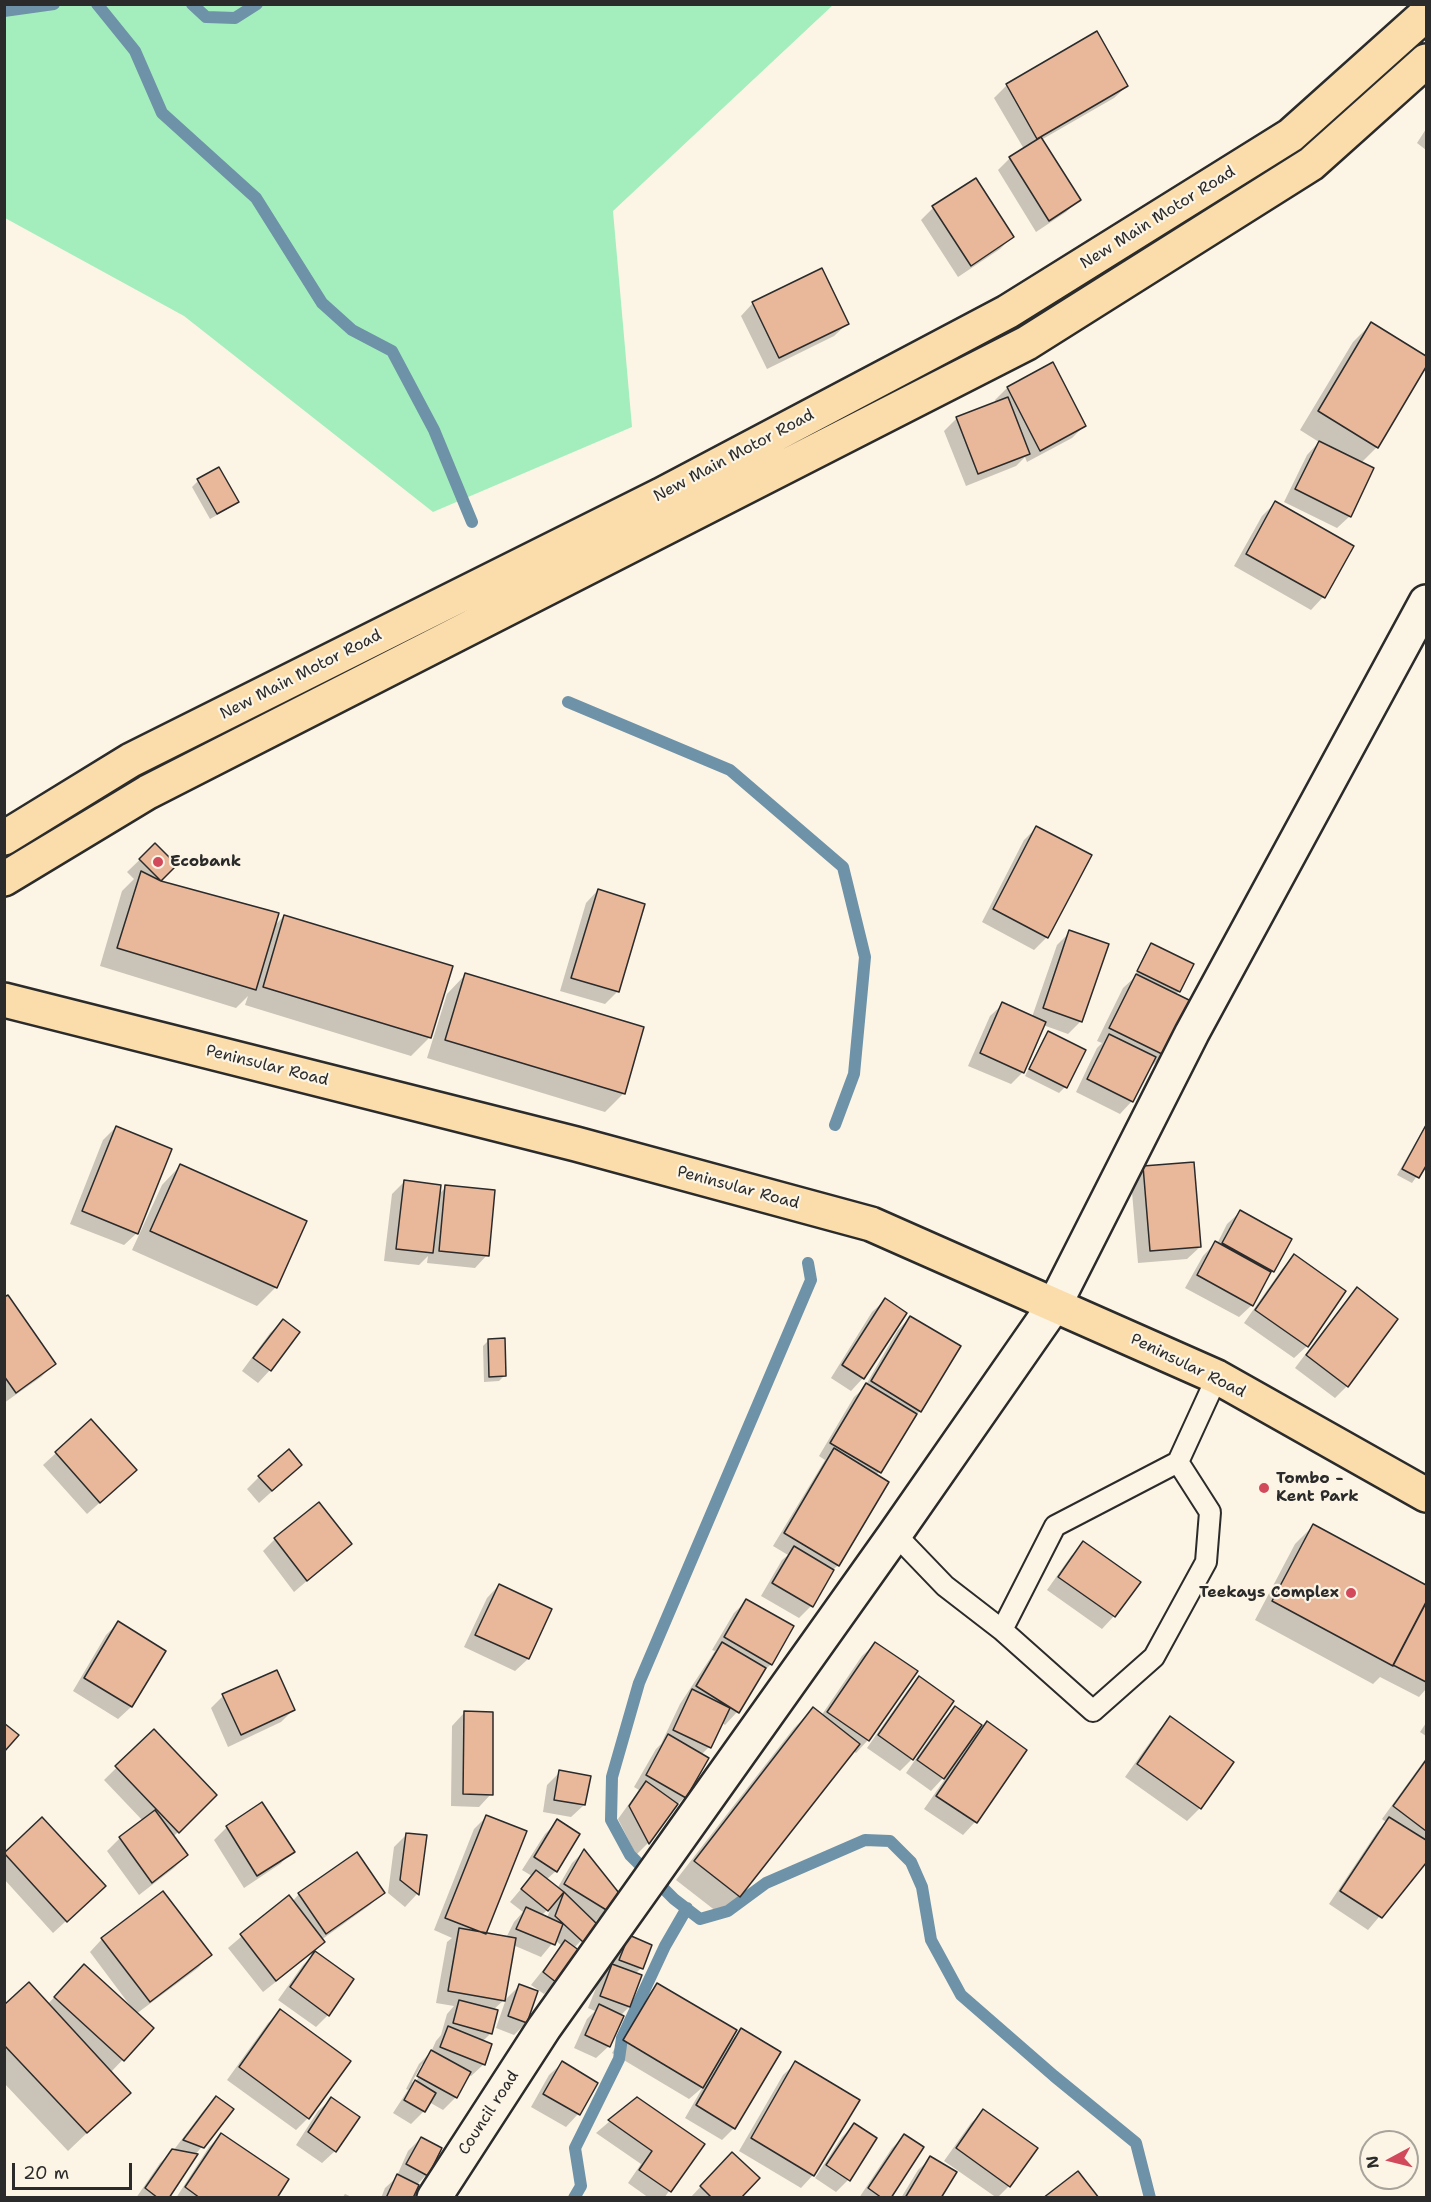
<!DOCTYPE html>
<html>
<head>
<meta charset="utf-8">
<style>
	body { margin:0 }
	#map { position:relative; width:1431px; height:2202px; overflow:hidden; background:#fcf5e5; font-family:"Shantell Sans",sans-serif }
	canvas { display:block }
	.frame { position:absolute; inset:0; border:6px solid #2b2b2b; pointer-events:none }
	.north { position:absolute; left:1359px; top:2130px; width:60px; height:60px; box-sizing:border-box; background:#fcf5e5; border:2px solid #a8a49b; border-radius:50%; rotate:263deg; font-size:16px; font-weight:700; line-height:24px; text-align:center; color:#2b2b2b }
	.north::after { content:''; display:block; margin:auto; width:21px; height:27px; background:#d1495b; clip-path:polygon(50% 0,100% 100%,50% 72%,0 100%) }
	.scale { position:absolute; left:12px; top:2163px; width:120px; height:27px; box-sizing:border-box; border:3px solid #2b2b2b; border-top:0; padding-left:8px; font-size:18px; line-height:21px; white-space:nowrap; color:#2b2b2b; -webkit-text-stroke:4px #fcf5e5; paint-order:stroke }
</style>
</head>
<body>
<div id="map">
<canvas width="1431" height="2202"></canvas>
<div class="frame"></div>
<div class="north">N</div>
<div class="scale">20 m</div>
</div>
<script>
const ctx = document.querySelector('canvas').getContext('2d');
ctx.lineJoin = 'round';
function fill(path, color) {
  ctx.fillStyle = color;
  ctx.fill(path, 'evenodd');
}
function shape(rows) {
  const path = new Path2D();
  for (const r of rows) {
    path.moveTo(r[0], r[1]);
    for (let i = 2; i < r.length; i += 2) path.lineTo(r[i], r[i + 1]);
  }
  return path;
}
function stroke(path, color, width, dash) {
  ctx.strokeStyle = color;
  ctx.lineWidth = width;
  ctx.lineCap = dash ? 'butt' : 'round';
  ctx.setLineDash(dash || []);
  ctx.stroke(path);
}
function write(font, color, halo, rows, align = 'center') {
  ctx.font = font + ' "Shantell Sans",sans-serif';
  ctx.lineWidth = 4.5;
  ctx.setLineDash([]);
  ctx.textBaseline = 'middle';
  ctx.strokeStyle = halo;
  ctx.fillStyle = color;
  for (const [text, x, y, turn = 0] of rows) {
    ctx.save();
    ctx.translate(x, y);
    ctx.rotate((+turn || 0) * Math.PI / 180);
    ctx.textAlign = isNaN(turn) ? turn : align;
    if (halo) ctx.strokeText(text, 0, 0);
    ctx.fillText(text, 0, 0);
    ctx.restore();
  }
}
const green = shape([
	[5,4,833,4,833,5,613,211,632,427,433,512,184,316,5,218]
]);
const shadow = shape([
	[1096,33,1127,86,1114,98,1041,140,1079,200,1066,212,1036,232,998,170,1010,158,1024,149,994,98,1007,85],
	[1426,129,1426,150,1417,143],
	[933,208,1012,237,1000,249,958,277,921,220],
	[753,303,847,324,834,336,767,369,741,316],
	[1371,324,1426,356,1426,366,1377,447,1361,463,1350,516,1337,528,1284,502,1307,455,1319,442,1300,430,1353,342],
	[1052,364,1085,425,1072,438,1027,462,1025,457,1016,466,966,486,944,431,957,418,996,403,995,400,1007,388],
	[198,481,237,501,231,507,210,519,192,487],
	[1275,503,1323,597,1311,610,1234,566,1262,516],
	[1037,827,1047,937,1034,950,982,922,1024,840],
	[155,845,175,865,158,882,273,927,284,916,430,1037,411,1056,245,1005,248,996,236,1008,100,966,122,891,134,879,127,872],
	[598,890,643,905,617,992,605,1004,560,991,586,903],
	[1070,932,1081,1021,1068,1034,1043,1025,1023,1072,1011,1084,968,1066,990,1016,1003,1004,1032,1017,1057,945],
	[1152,945,1179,991,1175,995,1163,1055,1151,1067,1132,1101,1120,1114,1076,1092,1097,1048,1102,1043,1097,1041,1123,988,1134,978,1146,951],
	[465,975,624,1093,605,1112,427,1058,447,994],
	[1048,1033,1084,1050,1065,1087,1059,1093,1025,1076,1043,1039],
	[1426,1124,1426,1163,1412,1183,1397,1175],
	[116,1127,137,1233,124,1245,70,1224,103,1140],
	[180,1166,276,1287,257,1306,132,1250,162,1185],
	[1143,1168,1200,1247,1187,1259,1138,1263,1131,1180],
	[404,1182,439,1194,446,1187,487,1255,475,1268,427,1263,428,1256,419,1265,384,1261,392,1194],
	[1240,1212,1273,1271,1265,1279,1252,1305,1239,1317,1185,1288,1203,1256,1215,1243,1217,1244,1227,1224],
	[1294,1256,1307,1346,1294,1358,1244,1323,1282,1269],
	[1357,1289,1347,1386,1335,1398,1295,1368,1345,1302],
	[4,1299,54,1364,41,1377,4,1403],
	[885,1300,863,1378,851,1391,831,1378,872,1312],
	[910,1317,920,1411,912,1419,876,1476,838,1565,830,1573,811,1606,799,1618,761,1596,782,1560,788,1555,773,1546,825,1460,819,1456,854,1397,864,1388,898,1330],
	[283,1321,298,1332,270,1370,258,1383,242,1371,270,1333],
	[489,1340,505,1375,499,1381,484,1382,483,1346],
	[91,1421,123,1482,87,1514,43,1465],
	[259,1477,288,1477,259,1503,247,1489],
	[1313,1526,1426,1587,1426,1689,1419,1697,1380,1677,1373,1684,1255,1620,1295,1544],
	[275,1539,350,1544,294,1592,263,1551],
	[1084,1543,1114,1616,1102,1629,1047,1590,1071,1556],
	[499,1585,550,1610,528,1659,515,1671,464,1647,487,1598],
	[746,1601,771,1664,760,1675,737,1712,725,1725,721,1722,709,1747,701,1755,707,1759,685,1797,672,1810,648,1843,636,1855,618,1819,639,1790,634,1787,656,1749,661,1744,680,1704,715,1651,712,1650,734,1613],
	[118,1623,164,1651,131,1707,118,1719,73,1691,106,1635],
	[875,1644,868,1740,856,1753,852,1750,739,1896,721,1915,676,1880,794,1728,813,1709,821,1716,862,1656],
	[919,1678,912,1759,900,1771,867,1748,907,1691],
	[223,1696,293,1710,281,1722,228,1747,211,1708],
	[955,1708,976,1735,987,1723,1025,1750,975,1822,963,1835,924,1809,945,1779,943,1778,931,1791,906,1773,943,1720],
	[464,1713,491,1794,479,1807,451,1806,452,1726],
	[1170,1718,1232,1762,1200,1808,1187,1821,1125,1777,1158,1731],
	[1426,1723,1426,1736,1420,1732],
	[154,1731,215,1795,173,1837,187,1855,174,1868,139,1895,107,1851,120,1838,143,1821,104,1780],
	[1426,1758,1426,1861,1368,1930,1329,1904,1377,1832,1386,1822,1382,1819],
	[560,1772,584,1805,571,1817,543,1812,547,1785],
	[262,1804,293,1851,280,1864,244,1888,214,1840,227,1827],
	[486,1817,484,1934,506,1938,514,1922,523,1912,510,1902,532,1876,522,1870,545,1834,558,1821,556,1871,546,1880,557,1889,572,1863,584,1851,617,1893,607,1910,594,1923,596,1925,574,1948,556,1982,544,1994,531,1985,562,1946,555,1940,541,1957,513,1945,504,2000,493,2010,491,2033,483,2041,484,2064,471,2076,468,2075,456,2097,443,2110,429,2102,424,2111,411,2124,393,2113,408,2090,406,2089,419,2064,431,2052,436,2041,441,2035,447,2014,454,2006,436,2003,447,1942,452,1938,434,1930,474,1829],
	[552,1905,547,1918,541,1916],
	[422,2064,425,2064,415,2084,412,2082],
	[42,1819,91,1898,53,1933,4,1879,4,1854],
	[407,1834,425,1837,417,1894,405,1907,388,1893,394,1847],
	[383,1892,370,1905,321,1940,323,1942,314,1951,352,1979,328,2015,316,2027,278,2000,303,1965,312,1956,311,1954,263,1992,228,1948,288,1897,292,1902,299,1894],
	[630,1937,641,1968,635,1974,640,1976,629,2007,620,2016,609,2046,596,2058,574,2048,587,2019,595,2011,588,2008,600,1978,609,1969,617,1950],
	[102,1939,210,1955,198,1968,136,2014,152,2029,110,2073,110,2111,68,2151,4,2083,4,2007,47,2005,72,1978,131,2009,132,2008,90,1952],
	[657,1985,729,2043,741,2030,734,2128,722,2140,685,2118,703,2087,689,2099,612,2053,645,1997],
	[519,1986,526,2023,514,2035,496,2028,506,1999],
	[281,2011,308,2118,296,2130,227,2080,268,2023],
	[562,2063,596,2083,578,2114,566,2127,531,2107,549,2075],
	[796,2063,813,2175,801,2188,739,2151,783,2075],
	[216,2098,232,2110,195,2155,167,2198,136,2198,160,2163,173,2151,204,2110],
	[637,2098,703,2145,664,2198,649,2198,628,2183,641,2164,596,2133],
	[331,2099,335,2151,322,2163,296,2145,318,2111],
	[984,2111,1009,2186,997,2198,944,2161,971,2123],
	[854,2125,848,2180,836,2192,815,2178,842,2137],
	[221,2135,275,2198,176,2198,209,2147],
	[904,2136,889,2198,859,2198,892,2148],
	[421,2138,426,2175,416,2186,411,2198,381,2198,385,2188,396,2178,408,2151],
	[931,2158,940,2198,901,2198,918,2170],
	[719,2167,739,2198,690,2198],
	[345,2194,354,2198,342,2198]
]);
const stream = shape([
	[97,4,135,51,162,113,256,198,322,303,352,330,392,351,434,430,472,522],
	[192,4,206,17,235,18,257,4],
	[4,11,54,4],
	[568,702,730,770,843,867,865,957,854,1074,835,1125],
	[808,1263,811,1280,639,1683,612,1777,611,1820,630,1855,674,1899,700,1919,728,1911,766,1883,865,1840,890,1841,911,1862,922,1887,931,1940,961,1995,1054,2076,1136,2143,1150,2198],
	[574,2198,581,2186,575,2148,619,2059,622,2038,665,1946,687,1908]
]);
const building = shape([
	[1097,31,1128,86,1037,139,1006,84,1097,31],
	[1041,137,1081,200,1049,221,1009,157,1041,137],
	[976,178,1014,237,971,266,932,206,976,178],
	[822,268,849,324,779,358,752,302,822,268],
	[1371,322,1426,356,1426,367,1378,448,1318,411,1371,322],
	[1053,362,1086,426,1040,451,1007,387,1053,362],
	[1008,397,1030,454,978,474,956,417,1008,397],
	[1319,441,1374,468,1351,517,1295,489,1319,441],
	[219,467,239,502,217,514,197,479,219,467],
	[1275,501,1354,546,1325,598,1246,554,1275,501],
	[1036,826,1092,855,1048,938,993,909,1036,826],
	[155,843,177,865,161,881,139,859,155,843],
	[141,871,161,881,279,913,256,990,117,948,141,871],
	[598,889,645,904,619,992,571,978,598,889],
	[284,915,453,966,431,1038,263,987,284,915],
	[1069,930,1109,944,1082,1022,1043,1008,1069,930],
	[1151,943,1194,964,1180,992,1137,971,1151,943],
	[465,973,644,1027,625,1094,445,1040,465,973],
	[1136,974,1191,1001,1164,1055,1109,1028,1136,974],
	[1002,1002,1046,1022,1024,1073,980,1053,1002,1002],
	[1048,1031,1086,1050,1067,1088,1029,1069,1048,1031],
	[1109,1034,1156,1057,1133,1102,1087,1079,1109,1034],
	[1426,1125,1426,1166,1419,1178,1402,1169,1426,1125],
	[116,1126,172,1149,138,1234,82,1211,116,1126],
	[1194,1162,1201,1247,1150,1251,1143,1166,1194,1162],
	[180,1164,307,1221,277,1288,150,1231,180,1164],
	[404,1180,441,1185,433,1253,396,1249,404,1180],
	[445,1185,495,1190,489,1256,439,1251,445,1185],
	[1240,1210,1292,1239,1274,1272,1222,1243,1240,1210],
	[1215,1241,1271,1272,1253,1306,1197,1275,1215,1241],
	[1294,1254,1346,1291,1308,1347,1255,1310,1294,1254],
	[1357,1287,1398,1319,1348,1387,1306,1355,1357,1287],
	[8,1295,56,1364,16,1393,4,1376,4,1297,8,1295],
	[885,1298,907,1313,864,1379,842,1365,885,1298],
	[910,1316,961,1346,921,1412,871,1381,910,1316],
	[283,1319,300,1332,271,1371,253,1358,283,1319],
	[505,1338,506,1376,489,1377,488,1339,505,1338],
	[866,1383,917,1414,881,1473,830,1443,866,1383],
	[91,1419,137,1470,100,1503,55,1452,91,1419],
	[834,1448,889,1482,839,1566,784,1533,834,1448],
	[289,1449,302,1465,272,1491,258,1476,289,1449],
	[319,1502,352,1544,307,1581,274,1538,319,1502],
	[1313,1524,1426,1585,1426,1603,1393,1666,1272,1601,1313,1524],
	[1083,1541,1141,1582,1115,1617,1058,1577,1083,1541],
	[794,1546,834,1570,813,1607,772,1583,794,1546],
	[499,1584,552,1609,529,1659,475,1635,499,1584],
	[746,1599,794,1626,772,1665,724,1637,746,1599],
	[1426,1602,1426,1682,1393,1665,1426,1602],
	[118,1621,166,1651,132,1707,84,1678,118,1621],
	[722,1642,766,1668,739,1713,696,1686,722,1642],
	[875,1642,918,1671,869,1741,827,1712,875,1642],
	[277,1670,295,1710,241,1735,222,1694,277,1670],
	[919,1676,954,1701,913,1760,878,1735,919,1676],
	[692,1689,730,1708,711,1748,673,1730,692,1689],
	[955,1706,982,1725,944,1779,917,1760,955,1706],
	[813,1707,860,1744,740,1897,694,1861,813,1707],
	[464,1711,493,1712,493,1795,463,1794,464,1711],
	[1170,1716,1234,1762,1201,1809,1137,1764,1170,1716],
	[987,1721,1027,1750,977,1823,936,1796,987,1721],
	[4,1723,19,1735,4,1752,4,1723],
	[154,1729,217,1795,179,1833,115,1766,154,1729],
	[668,1734,709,1758,686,1798,646,1775,668,1734],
	[1426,1760,1426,1831,1393,1806,1426,1760],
	[559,1770,591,1776,585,1805,554,1800,559,1770],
	[646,1781,678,1804,649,1844,629,1806,646,1781],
	[262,1802,295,1852,257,1876,226,1826,262,1802],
	[155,1810,188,1855,152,1883,119,1837,155,1810],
	[486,1815,527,1831,486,1934,445,1918,486,1815],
	[42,1817,106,1886,67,1922,4,1853,42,1817],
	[1389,1817,1426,1840,1426,1863,1382,1918,1340,1891,1389,1817],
	[557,1819,580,1834,557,1872,534,1857,557,1819],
	[406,1833,427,1835,419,1895,400,1880,406,1833],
	[584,1849,619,1893,608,1911,564,1884,584,1849],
	[357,1852,385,1893,326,1934,298,1893,357,1852],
	[536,1870,564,1892,548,1911,521,1889,536,1870],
	[163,1891,212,1955,150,2002,101,1938,163,1891],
	[564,1892,598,1925,583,1942,555,1916,564,1892],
	[289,1895,325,1942,276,1981,240,1934,289,1895],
	[526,1907,563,1924,555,1945,516,1929,526,1907],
	[459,1928,516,1938,505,2001,448,1991,459,1928],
	[629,1935,652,1945,643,1969,619,1960,629,1935],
	[565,1940,580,1951,557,1983,543,1972,565,1940],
	[315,1951,354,1979,329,2016,290,1987,315,1951],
	[84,1964,154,2028,124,2061,54,1997,84,1964],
	[612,1964,642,1975,630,2007,600,1996,612,1964],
	[29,1982,131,2093,87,2133,4,2045,4,2005,29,1982],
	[657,1983,737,2030,703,2088,623,2040,657,1983],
	[519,1984,538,1991,527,2023,508,2016,519,1984],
	[459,2000,498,2010,492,2034,453,2023,459,2000],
	[599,2004,624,2016,610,2047,585,2035,599,2004],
	[280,2009,351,2061,309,2119,239,2067,280,2009],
	[448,2026,492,2044,485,2065,440,2047,448,2026],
	[741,2028,781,2052,735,2129,696,2105,741,2028],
	[431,2050,471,2072,457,2098,417,2076,431,2050],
	[562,2061,598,2083,580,2115,543,2094,562,2061],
	[795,2061,860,2100,814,2176,751,2138,795,2061],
	[415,2080,436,2093,425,2112,404,2100,415,2080],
	[216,2096,234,2109,204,2148,183,2140,216,2096],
	[331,2097,360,2117,336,2152,308,2132,331,2097],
	[637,2097,705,2144,671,2192,639,2170,652,2151,608,2120,637,2097],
	[983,2109,1038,2148,1010,2187,956,2148,983,2109],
	[854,2123,877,2138,850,2181,826,2165,854,2123],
	[221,2133,289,2179,277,2198,200,2198,185,2187,221,2133],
	[904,2134,924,2147,891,2198,882,2198,868,2188,904,2134],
	[421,2137,442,2148,428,2176,406,2164,421,2137],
	[172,2149,198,2154,169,2198,158,2198,145,2188,172,2149],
	[732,2152,760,2178,741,2198,712,2198,700,2186,732,2152],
	[930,2156,957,2172,941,2198,905,2198,930,2156],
	[1078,2171,1099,2198,1043,2198,1078,2171],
	[397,2174,419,2185,413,2198,386,2198,397,2174]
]);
const service = shape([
	[1178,1462,1210,1512,1206,1562,1154,1657,1093,1711,1002,1630,1055,1526,1178,1462,1217,1377],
	[895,1534,945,1586,1002,1630]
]);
const minor = shape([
	[434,2198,544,2028,895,1534,1055,1304]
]);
const tertiary = shape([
	[1055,1304,1192,1033,1426,602]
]);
const primary = shape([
	[4,1000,576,1144,871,1224,1217,1377,1426,1495]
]);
const trunk = shape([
	[4,838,131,760,661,495,1007,312,1291,135,1426,14],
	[4,879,148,792,1027,343,1311,164,1426,61]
]);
const markers = [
	[158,862,6,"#d1495b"],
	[1264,1488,6,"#d1495b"],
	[1351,1593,6,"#d1495b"]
];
const streetNames = [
	["New Main Motor Road",1158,218,-32],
	["New Main Motor Road",734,456,-28],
	["New Main Motor Road",301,675,-27],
	["Peninsular Road",267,1066,14],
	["Peninsular Road",738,1188,15],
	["Peninsular Road",1188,1366,26],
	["Council road",489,2113,-57]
];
const poiNames = [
	["Ecobank",170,862],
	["Tombo -",1276,1479],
	["Kent Park",1276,1497],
	["Teekays Complex",1339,1593,"right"]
];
fill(green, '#a4eebd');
fill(shadow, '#0003');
stroke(stream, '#6e92a8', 12);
fill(building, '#e9b79a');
stroke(building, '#2b2b2b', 1.5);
stroke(service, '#2b2b2b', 24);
stroke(minor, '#2b2b2b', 38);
stroke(tertiary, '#2b2b2b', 38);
stroke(primary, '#2b2b2b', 38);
stroke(trunk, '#2b2b2b', 38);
stroke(service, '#fcf5e5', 20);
stroke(minor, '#fcf5e5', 33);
stroke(tertiary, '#fcf5e5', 33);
stroke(primary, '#faddab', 33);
stroke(trunk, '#faddab', 33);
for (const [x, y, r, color] of markers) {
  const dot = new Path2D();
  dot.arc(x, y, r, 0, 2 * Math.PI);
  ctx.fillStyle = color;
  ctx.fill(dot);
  stroke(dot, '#fcf5e5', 2);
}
write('16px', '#2b2b2b', '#fcf5e5', streetNames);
write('bold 16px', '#2b2b2b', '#fcf5e5', poiNames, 'left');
</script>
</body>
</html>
